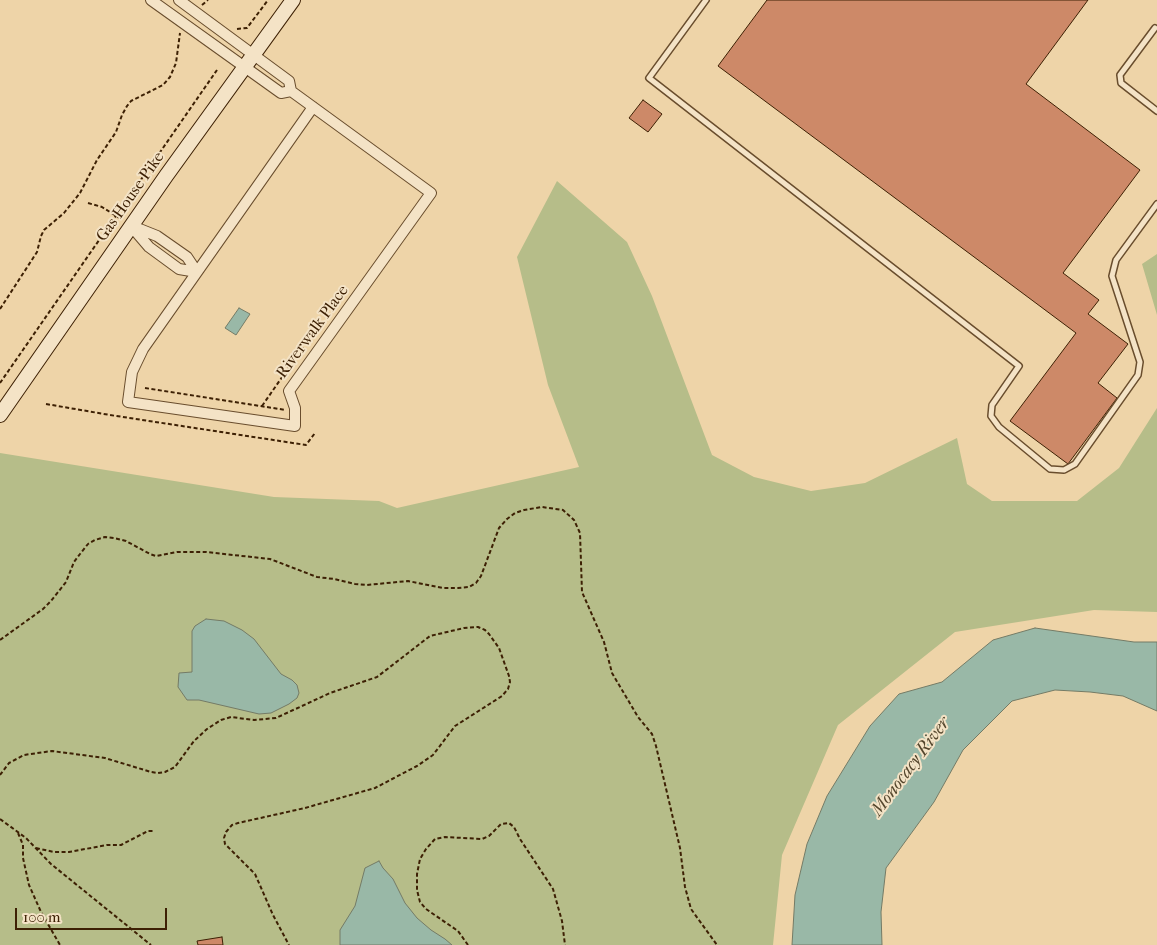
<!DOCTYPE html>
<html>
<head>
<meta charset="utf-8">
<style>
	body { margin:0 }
	#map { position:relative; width:1157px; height:945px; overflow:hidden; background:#eed4a8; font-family:"IM FELL French Canon",serif }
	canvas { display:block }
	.scale { position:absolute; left:15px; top:908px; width:152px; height:22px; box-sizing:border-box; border:2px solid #3d2004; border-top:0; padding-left:6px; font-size:15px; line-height:18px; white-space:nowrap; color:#3d2004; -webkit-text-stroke:4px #f4e3c6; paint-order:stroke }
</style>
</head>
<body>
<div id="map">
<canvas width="1157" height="945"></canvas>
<div class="scale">100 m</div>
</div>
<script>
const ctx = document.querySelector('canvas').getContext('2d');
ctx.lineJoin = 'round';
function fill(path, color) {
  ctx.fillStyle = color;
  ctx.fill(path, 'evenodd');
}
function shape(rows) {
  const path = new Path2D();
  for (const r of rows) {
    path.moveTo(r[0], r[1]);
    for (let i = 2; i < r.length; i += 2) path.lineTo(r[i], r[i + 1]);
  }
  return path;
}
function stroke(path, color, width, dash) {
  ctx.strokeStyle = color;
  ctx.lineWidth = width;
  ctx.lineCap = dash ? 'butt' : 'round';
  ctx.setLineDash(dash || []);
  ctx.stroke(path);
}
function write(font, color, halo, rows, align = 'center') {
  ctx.font = font + ' "IM FELL French Canon",serif';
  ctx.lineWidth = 4;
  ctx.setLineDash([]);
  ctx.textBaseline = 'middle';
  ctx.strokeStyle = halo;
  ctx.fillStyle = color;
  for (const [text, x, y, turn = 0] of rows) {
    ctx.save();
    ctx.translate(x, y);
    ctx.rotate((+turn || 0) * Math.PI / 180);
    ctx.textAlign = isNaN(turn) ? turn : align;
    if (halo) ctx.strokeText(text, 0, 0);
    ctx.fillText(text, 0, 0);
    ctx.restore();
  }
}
const green = shape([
	[557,181,627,242,652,296,712,455,754,477,811,491,865,483,957,438,967,484,992,501,1077,501,1119,468,1157,408,1157,612,1094,610,955,632,838,725,782,855,773,945,0,945,0,453,274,497,379,501,397,508,579,467,548,385,517,257],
	[1157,254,1157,315,1142,264]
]);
const water = shape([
	[239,308,250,314,236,335,225,328,239,308],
	[206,619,224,621,242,630,254,639,281,674,292,680,297,685,299,693,297,698,289,704,271,713,259,714,199,700,187,700,178,687,179,673,192,672,192,631,195,626,206,619],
	[1035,628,1134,642,1157,642,1157,711,1123,696,1090,692,1055,690,1012,701,963,750,934,802,886,868,881,912,882,945,792,945,795,895,807,844,827,796,870,726,899,694,942,682,993,640,1035,628],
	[379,861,383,868,393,879,405,903,417,918,431,930,445,939,452,945,340,945,340,930,355,906,365,868,379,861]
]);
const building = shape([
	[767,0,1088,0,1026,84,1140,170,1063,273,1099,300,1088,314,1128,344,1098,383,1117,398,1068,464,1010,421,1076,333,718,66,767,0],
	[643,100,662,114,648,132,629,118,643,100],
	[222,937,223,945,198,945,197,941,222,937]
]);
const path = shape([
	[202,5,208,0],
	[237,29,247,28,268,0],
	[88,203,102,207,121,219],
	[0,309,37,252,41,236,44,230,64,213,80,193,97,160,116,132,122,115,127,106,131,101,163,85,170,77,176,63,180,33],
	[0,383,217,70],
	[145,388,286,410],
	[46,404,110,415,306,445,315,433],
	[262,406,303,347],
	[0,640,43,609,51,601,66,582,74,562,80,554,88,544,95,540,105,537,114,538,126,541,150,554,156,556,177,552,206,552,270,559,317,577,334,579,355,584,367,585,408,581,443,588,458,588,469,587,476,583,481,576,499,528,507,519,515,513,524,510,542,507,563,510,574,520,580,533,582,592,604,642,612,673,638,717,652,734,656,746,680,848,685,887,691,909,717,945],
	[0,775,9,763,24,755,52,751,105,758,151,772,158,773,165,772,175,767,194,741,207,729,221,720,231,717,254,720,276,718,330,693,377,677,430,636,464,628,478,627,485,630,489,634,499,648,509,676,510,682,508,689,502,696,455,726,433,755,417,766,375,788,305,808,238,823,232,825,226,832,224,838,225,844,255,874,273,915,289,945],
	[0,819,26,838,51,864,151,945],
	[18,833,23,845,23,858,29,885,41,912,60,945],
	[36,848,54,852,69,852,107,845,121,845,148,831,155,831],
	[468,945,458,931,426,909,420,902,417,890,417,874,420,859,426,849,435,839,445,837,482,839,489,836,501,824,509,823,514,827,520,839,553,889,562,921,565,945]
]);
const service = shape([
	[706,0,649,78,1019,366,992,405,991,416,999,427,1050,469,1064,470,1075,464,1138,375,1140,362,1112,276,1116,260,1157,204],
	[1155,28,1120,75,1121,83,1157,111]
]);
const minor = shape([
	[151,0,281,93,291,91],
	[179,0,289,81,291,91,313,107,431,193,289,391,295,408,295,426,128,402,132,372,143,349,313,107],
	[131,226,149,247,179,269,197,272],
	[132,226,157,236,187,257,197,272]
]);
const secondary = shape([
	[0,415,166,176,293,0]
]);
const streetNames = [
	["Gas House Pike",131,197,-55],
	["Riverwalk Place",313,332,-54]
];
const waterNames = [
	["Monocacy River",911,767,-53]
];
fill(green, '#b6bd89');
fill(water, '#99b8a7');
stroke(water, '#747b66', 1);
fill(building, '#cd8968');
stroke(building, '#3d2004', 1);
stroke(service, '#694d2d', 8);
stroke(minor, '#694d2d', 12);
stroke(secondary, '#3d2004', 16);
stroke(path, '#3d2004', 2, [4, 2.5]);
stroke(service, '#f4e3c6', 5);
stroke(minor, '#f4e3c6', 10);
stroke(secondary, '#f4e3c6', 14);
write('16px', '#3d2004', '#f4e3c6', streetNames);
write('italic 18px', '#54462d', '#f4e3c6', waterNames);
</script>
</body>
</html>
